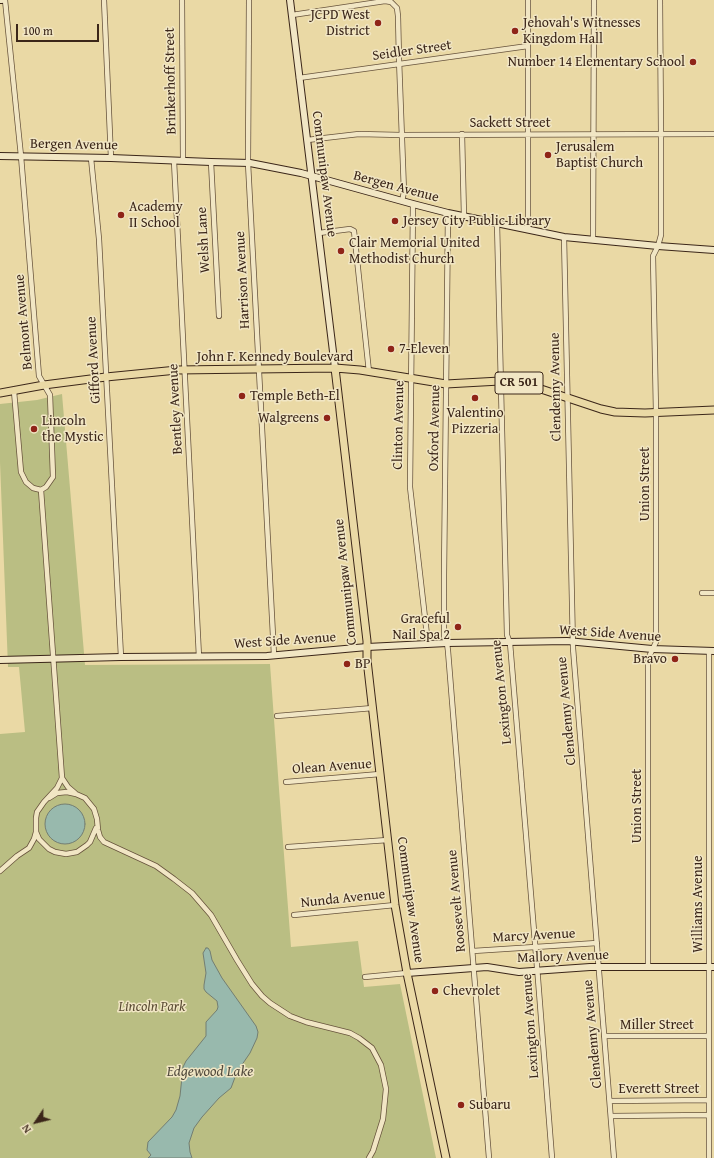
<!DOCTYPE html>
<html>
<head>
<meta charset="utf-8">
<style>
	body { margin:0 }
	#map { position:relative; width:714px; height:1158px; overflow:hidden; background:#ead9a5; font-family:"Gentium Book Plus",serif }
	canvas { display:block }
	.north { position:absolute; left:16px; top:1102px; width:40px; height:40px; -webkit-text-stroke:3px #f1e6c4; paint-order:stroke; rotate:235deg; font-size:11px; font-weight:700; line-height:16px; text-align:center; color:#3b2619 }
	.north::after { content:''; display:block; margin:auto; width:14px; height:18px; background:#3b2619; clip-path:polygon(50% 0,100% 100%,50% 72%,0 100%) }
	.scale { position:absolute; left:16px; top:24px; width:83px; height:18px; box-sizing:border-box; border:2px solid #3b2619; border-top:0; padding-left:5px; font-size:12px; line-height:14px; white-space:nowrap; color:#3b2619; -webkit-text-stroke:3px #f1e6c4; paint-order:stroke }
</style>
</head>
<body>
<div id="map">
<canvas width="714" height="1158"></canvas>
<div class="north">N</div>
<div class="scale">100 m</div>
</div>
<script>
const ctx = document.querySelector('canvas').getContext('2d');
ctx.lineJoin = 'round';
function fill(path, color) {
  ctx.fillStyle = color;
  ctx.fill(path, 'evenodd');
}
function shape(rows) {
  const path = new Path2D();
  for (const r of rows) {
    if (r.length === 3) {
      path.moveTo(r[0] + r[2], r[1]);
      path.arc(r[0], r[1], r[2], 0, 2 * Math.PI);
      continue;
    }
    path.moveTo(r[0], r[1]);
    for (let i = 2; i < r.length; i += 2) path.lineTo(r[i], r[i + 1]);
  }
  return path;
}
function stroke(path, color, width, dash) {
  ctx.strokeStyle = color;
  ctx.lineWidth = width;
  ctx.lineCap = dash ? 'butt' : 'round';
  ctx.setLineDash(dash || []);
  ctx.stroke(path);
}
function write(font, color, halo, rows, align = 'center') {
  ctx.font = font + ' "Gentium Book Plus",serif';
  ctx.lineWidth = 3;
  ctx.setLineDash([]);
  ctx.textBaseline = 'middle';
  ctx.strokeStyle = halo;
  ctx.fillStyle = color;
  for (const [text, x, y, turn = 0] of rows) {
    ctx.save();
    ctx.translate(x, y);
    ctx.rotate((+turn || 0) * Math.PI / 180);
    ctx.textAlign = isNaN(turn) ? turn : align;
    if (halo) ctx.strokeText(text, 0, 0);
    ctx.fillText(text, 0, 0);
    ctx.restore();
  }
}
const green = shape([
	[62,394,85,665,270,664,279,789,291,947,358,941,364,987,400,984,436,1158,0,1158,0,734,25,732,19,667,8,667,0,462,0,404,37,400]
]);
const water = shape([
	[65,824,20],
	[206,948,208,948,210,951,212,960,222,978,256,1026,258,1032,257,1038,250,1053,237,1072,231,1088,219,1098,202,1117,194,1128,189,1143,190,1152,192,1158,148,1158,151,1155,147,1150,148,1142,172,1117,176,1110,180,1096,183,1067,186,1061,206,1036,206,1022,217,1010,218,1007,217,1001,206,992,204,989,204,985,206,973,203,953,206,948]
]);
const street = shape([
	[5,0,21,156,39,376,50,395,53,477,46,487,41,490],
	[104,0,111,158],
	[182,0,183,161],
	[249,0,248,163,274,655],
	[292,15,385,1,391,2,397,8,398,16,399,59,404,192,402,201],
	[299,78,528,46],
	[462,134,464,216],
	[307,140,359,134,401,135,714,134],
	[91,158,99,239,121,657],
	[174,161,199,657],
	[211,162,219,316],
	[413,204,410,487,428,644],
	[448,213,444,575,444,637,447,643,448,651,489,1158],
	[497,223,507,635,510,643,538,979,552,1158],
	[528,229,528,0],
	[319,233,350,229,354,231,369,372],
	[564,237,573,648,614,1158],
	[593,240,594,0],
	[14,391,21,472,26,482,33,488,41,490],
	[41,490,62,778,57,788,44,802,37,812,36,818,36,832,39,839,49,849,55,852,66,854,77,852,87,845,90,842,96,828],
	[702,593,714,593],
	[709,651,709,1158],
	[277,716,373,708],
	[62,778,68,787,75,793],
	[286,782,380,774],
	[49,798,57,793,67,792,76,794,85,798,94,809,97,819,98,830,100,837,104,842,156,866,174,879,192,893,211,915,237,960,252,984,262,996,270,1003,290,1016,306,1022,350,1033,359,1038,372,1048,381,1065,386,1089,383,1119,373,1151,369,1158],
	[288,847,388,840],
	[0,871,17,856,29,848,34,839,36,832],
	[294,915,395,905],
	[473,951,597,943],
	[648,967,648,659,656,642,656,413,653,256,658,246,661,235,661,134,660,0],
	[365,977,407,973],
	[604,1036,709,1036],
	[610,1101,709,1100],
	[611,1116,709,1115]
]);
const secondary = shape([
	[0,0,2,0],
	[290,0,335,368],
	[0,156,111,158,211,162,250,163,301,173,413,204,448,213,564,237,658,246,714,250],
	[0,660,121,657,267,656,367,647,447,643,567,641,652,649,714,651],
	[407,973,487,967,519,972,590,967,714,967]
]);
const primary = shape([
	[335,368,367,641,367,660,395,905,407,973,446,1158],
	[0,393,44,385,106,377,177,370,335,368,360,370,446,384,500,381,526,384,601,409,615,412,645,413,714,410]
]);
const markers = [
	[378,23,4,"#8f2418"],
	[515,31,4,"#8f2418"],
	[693,62,4,"#8f2418"],
	[548,155,4,"#8f2418"],
	[121,215,4,"#8f2418"],
	[395,221,4,"#8f2418"],
	[341,251,4,"#8f2418"],
	[391,349,4,"#8f2418"],
	[242,396,4,"#8f2418"],
	[475,398,4,"#8f2418"],
	[327,418,4,"#8f2418"],
	[34,429,4,"#8f2418"],
	[458,627,4,"#8f2418"],
	[675,659,4,"#8f2418"],
	[347,664,4,"#8f2418"],
	[435,991,4,"#8f2418"],
	[461,1105,4,"#8f2418"]
];
const shields = [
	[519,383,48]
];
const shieldNames = [
	["CR 501",519,383]
];
const poiNames = [
	["JCPD West",370,15,"right"],
	["District",370,31,"right"],
	["Jehovah's Witnesses",523,23],
	["Kingdom Hall",523,39],
	["Number 14 Elementary School",685,62,"right"],
	["Jerusalem",556,147],
	["Baptist Church",556,163],
	["Academy",129,207],
	["II School",129,223],
	["Jersey City Public Library",403,221],
	["Clair Memorial United",349,243],
	["Methodist Church",349,259],
	["7-Eleven",399,349],
	["Temple Beth-El",250,396],
	["Valentino",475,413,"center"],
	["Pizzeria",475,429,"center"],
	["Walgreens",319,418,"right"],
	["Lincoln",42,421],
	["the Mystic",42,437],
	["Graceful",450,619,"right"],
	["Nail Spa 2",450,635,"right"],
	["Bravo",667,659,"right"],
	["BP",355,664],
	["Chevrolet",443,991],
	["Subaru",469,1105]
];
const streetNames = [
	["Seidler Street",412,51,-8],
	["Brinkerhoff Street",171,81,-91],
	["Sackett Street",510,123],
	["Bergen Avenue",74,145,1],
	["Communipaw Avenue",324,174,83],
	["Bergen Avenue",396,187,15],
	["Welsh Lane",204,240,-93],
	["Harrison Avenue",243,280,-93],
	["Belmont Avenue",24,322,-95],
	["John F. Kennedy Boulevard",275,357],
	["Gifford Avenue",94,360,-93],
	["Clendenny Avenue",556,387,-91],
	["Bentley Avenue",176,409,-93],
	["Clinton Avenue",399,425,-89],
	["Oxford Avenue",435,428,-89],
	["Union Street",645,484,-90],
	["Communipaw Avenue",346,582,-96],
	["West Side Avenue",610,634,4],
	["West Side Avenue",285,641,-4],
	["Lexington Avenue",502,692,-96],
	["Clendenny Avenue",567,711,-95],
	["Olean Avenue",332,767,-4],
	["Union Street",637,806,-90],
	["Nunda Avenue",343,899,-6],
	["Communipaw Avenue",410,900,82],
	["Roosevelt Avenue",457,901,-95],
	["Williams Avenue",698,904,-90],
	["Marcy Avenue",534,936,-3],
	["Mallory Avenue",563,957,-2],
	["Miller Street",657,1025],
	["Lexington Avenue",531,1026,-94],
	["Clendenny Avenue",593,1034,-95],
	["Everett Street",659,1089]
];
const parkNames = [
	["Lincoln Park",152,1007]
];
const waterNames = [
	["Edgewood Lake",210,1072]
];
fill(green, '#babe83');
fill(water, '#98b9ad');
stroke(water, '#737e72', 1);
stroke(street, '#67533c', 6);
stroke(secondary, '#3b2619', 8);
stroke(primary, '#3b2619', 9);
stroke(street, '#f1e6c4', 4.5);
stroke(secondary, '#f1e6c4', 6);
stroke(primary, '#ead9a5', 7);
for (const [x, y, r, color] of markers) {
  const dot = new Path2D();
  dot.arc(x, y, r, 0, 2 * Math.PI);
  ctx.fillStyle = color;
  ctx.fill(dot);
  stroke(dot, '#f1e6c4', 1.5);
}
for (const [x, y, w] of shields) {
  const box = new Path2D();
  box.roundRect(x - w / 2, y - 11, w, 22, 3);
  ctx.fillStyle = '#f1e6c4';
  ctx.fill(box);
  stroke(box, '#3b2619', 1);
}
write('bold 13px', '#3b2619', null, shieldNames);
write('14px', '#3b2619', '#f1e6c4', poiNames, 'left');
write('14px', '#3b2619', '#f1e6c4', streetNames);
write('italic 14px', '#5b4c34', '#f1e6c4', parkNames);
write('italic 15px', '#524b3e', '#f1e6c4', waterNames);
</script>
</body>
</html>
